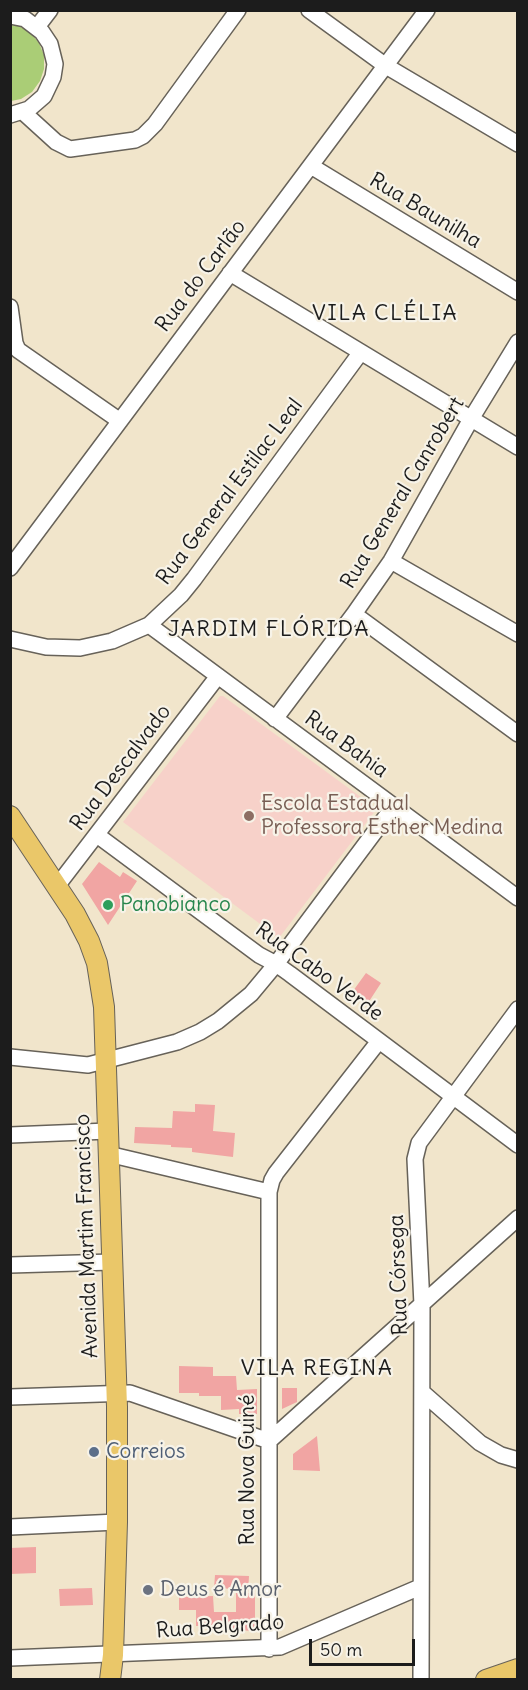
<!DOCTYPE html>
<html>
<head>
<meta charset="utf-8">
<style>
	body { margin:0 }
	#map { position:relative; width:528px; height:1690px; overflow:hidden; background:#f1e5cb; font-family:Delius,sans-serif }
	canvas { display:block }
	.frame { position:absolute; inset:0; border:12px solid #1c1c1c; pointer-events:none }
	.scale { position:absolute; left:309px; top:1639px; width:106px; height:27px; box-sizing:border-box; border:3px solid #1c1c1c; border-top:0; padding-left:8px; font-size:18px; line-height:21px; white-space:nowrap; color:#1c1c1c; -webkit-text-stroke:4px #f7f3e8; paint-order:stroke }
</style>
</head>
<body>
<div id="map">
<canvas width="528" height="1690"></canvas>
<div class="frame"></div>
<div class="scale">50 m</div>
</div>
<script>
const ctx = document.querySelector('canvas').getContext('2d');
ctx.lineJoin = 'round';
function fill(path, color) {
  ctx.fillStyle = color;
  ctx.fill(path, 'evenodd');
}
function shape(rows) {
  const path = new Path2D();
  for (const r of rows) {
    path.moveTo(r[0], r[1]);
    for (let i = 2; i < r.length; i += 2) path.lineTo(r[i], r[i + 1]);
  }
  return path;
}
function stroke(path, color, width, dash) {
  ctx.strokeStyle = color;
  ctx.lineWidth = width;
  ctx.lineCap = dash ? 'butt' : 'round';
  ctx.setLineDash(dash || []);
  ctx.stroke(path);
}
function write(font, color, halo, rows, align = 'center') {
  ctx.font = font + ' Delius,sans-serif';
  ctx.lineWidth = 4.5;
  ctx.setLineDash([]);
  ctx.textBaseline = 'middle';
  ctx.strokeStyle = halo;
  ctx.fillStyle = color;
  for (const [text, x, y, turn = 0] of rows) {
    ctx.save();
    ctx.translate(x, y);
    ctx.rotate((+turn || 0) * Math.PI / 180);
    ctx.textAlign = isNaN(turn) ? turn : align;
    if (halo) ctx.strokeText(text, 0, 0);
    ctx.fillText(text, 0, 0);
    ctx.restore();
  }
}
const built = shape([
	[220,696,223,696,373,806,375,811,279,938,123,822]
]);
const green = shape([
	[10,25,19,26,31,33,39,43,44,55,44,69,40,81,32,92,21,99,11,101]
]);
const building = shape([
	[99,862,120,877,123,872,137,881,108,925,82,884],
	[366,973,381,983,368,1003,353,991],
	[195,1104,215,1105,213,1131,235,1133,233,1157,192,1152,192,1148,171,1147,171,1145,134,1143,135,1127,172,1128,173,1111,195,1112],
	[179,1366,213,1367,213,1376,236,1376,237,1390,257,1389,257,1414,239,1414,239,1409,221,1410,221,1396,199,1396,199,1393,179,1393],
	[282,1388,297,1388,297,1402,282,1409],
	[317,1436,320,1471,293,1470,293,1454],
	[36,1547,36,1573,10,1574,10,1548],
	[215,1575,249,1576,248,1593,255,1593,255,1631,216,1629,216,1625,196,1626,196,1610,179,1610,179,1597,213,1596,214,1612,236,1612,236,1589,214,1588],
	[92,1588,93,1605,60,1606,59,1589]
]);
const minor = shape([
	[309,10,386,66,518,144],
	[10,16,25,19,42,32,50,44,55,64,53,77,44,96,29,109,10,115],
	[37,27,50,10],
	[23,112,56,142,70,149,135,140,143,136,155,124,238,10],
	[311,166,518,292],
	[230,273,518,447],
	[10,307,15,343,18,350,120,421],
	[391,561,518,634],
	[10,568,427,10],
	[354,614,518,734],
	[149,625,518,898],
	[10,639,46,647,80,648,112,641,149,625,181,595,194,579,361,352],
	[275,719,354,614,391,561,471,419,518,342],
	[97,835,259,955,276,964,290,974,518,1145],
	[57,886,218,676],
	[10,1057,88,1065,177,1042,200,1032,218,1021,251,994,276,964,394,806],
	[10,1135,108,1131],
	[108,1154,269,1192],
	[10,1265,112,1262],
	[422,1392,480,1443,501,1455,518,1460],
	[10,1397,130,1393,269,1441,518,1218],
	[10,1527,117,1522],
	[269,1649,269,1192,272,1180,276,1173,379,1041],
	[10,1658,280,1647,420,1587],
	[421,1680,422,1305,415,1159,419,1143,518,1009]
]);
const major = shape([
	[10,816,75,914,89,941,97,963,104,1007,117,1407,117,1522,113,1655,110,1680],
	[486,1680,518,1669]
]);
const markers = [
	[249,816,6,"#8d6e63"],
	[108,905,6,"#2e9e5b"],
	[94,1452,6,"#5c6f8a"],
	[148,1590,6,"#6b7280"]
];
const streetNames = [
	["Rua Baunilha",425,211,31],
	["Rua do Carlão",201,276,-53],
	["Rua General Estilac Leal",230,492,-53],
	["Rua General Canrobert",403,493,-59],
	["Rua Bahia",346,745,36],
	["Rua Descalvado",121,768,-53],
	["Rua Cabo Verde",319,972,36],
	["Avenida Martim Francisco",87,1236,-92],
	["Rua Córsega",399,1275,-92],
	["Rua Nova Guiné",248,1470,-90],
	["Rua Belgrado",220,1627,-4]
];
const educationNames = [
	["Escola Estadual",261,804],
	["Professora Esther Medina",261,828]
];
const leisureNames = [
	["Panobianco",120,905]
];
const serviceNames = [
	["Correios",106,1452]
];
const worshipNames = [
	["Deus é Amor",160,1590]
];
const neighbourhoodNames = [
	["VILA CLÉLIA",385,314],
	["JARDIM FLÓRIDA",269,630],
	["VILA REGINA",317,1369]
];
fill(built, '#f7d1c9');
fill(green, '#aacd76');
fill(building, '#f1a5a3');
stroke(minor, '#676259', 18);
stroke(major, '#676259', 22);
stroke(minor, '#fff', 15);
stroke(major, '#eac769', 20);
for (const [x, y, r, color] of markers) {
  const dot = new Path2D();
  dot.arc(x, y, r, 0, 2 * Math.PI);
  ctx.fillStyle = color;
  ctx.fill(dot);
  stroke(dot, '#f7f3e8', 2);
}
write('21px', '#1c1c1c', '#f7f3e8', streetNames);
write('21px', '#785e54', '#f7f3e8', educationNames, 'left');
write('21px', '#27864d', '#f7f3e8', leisureNames, 'left');
write('21px', '#4e5e75', '#f7f3e8', serviceNames, 'left');
write('21px', '#5b616d', '#f7f3e8', worshipNames, 'left');
ctx.letterSpacing = '1.5px';
write('22px', '#1c1c1c', '#f7f3e8', neighbourhoodNames);
ctx.letterSpacing = '0px';
</script>
</body>
</html>
